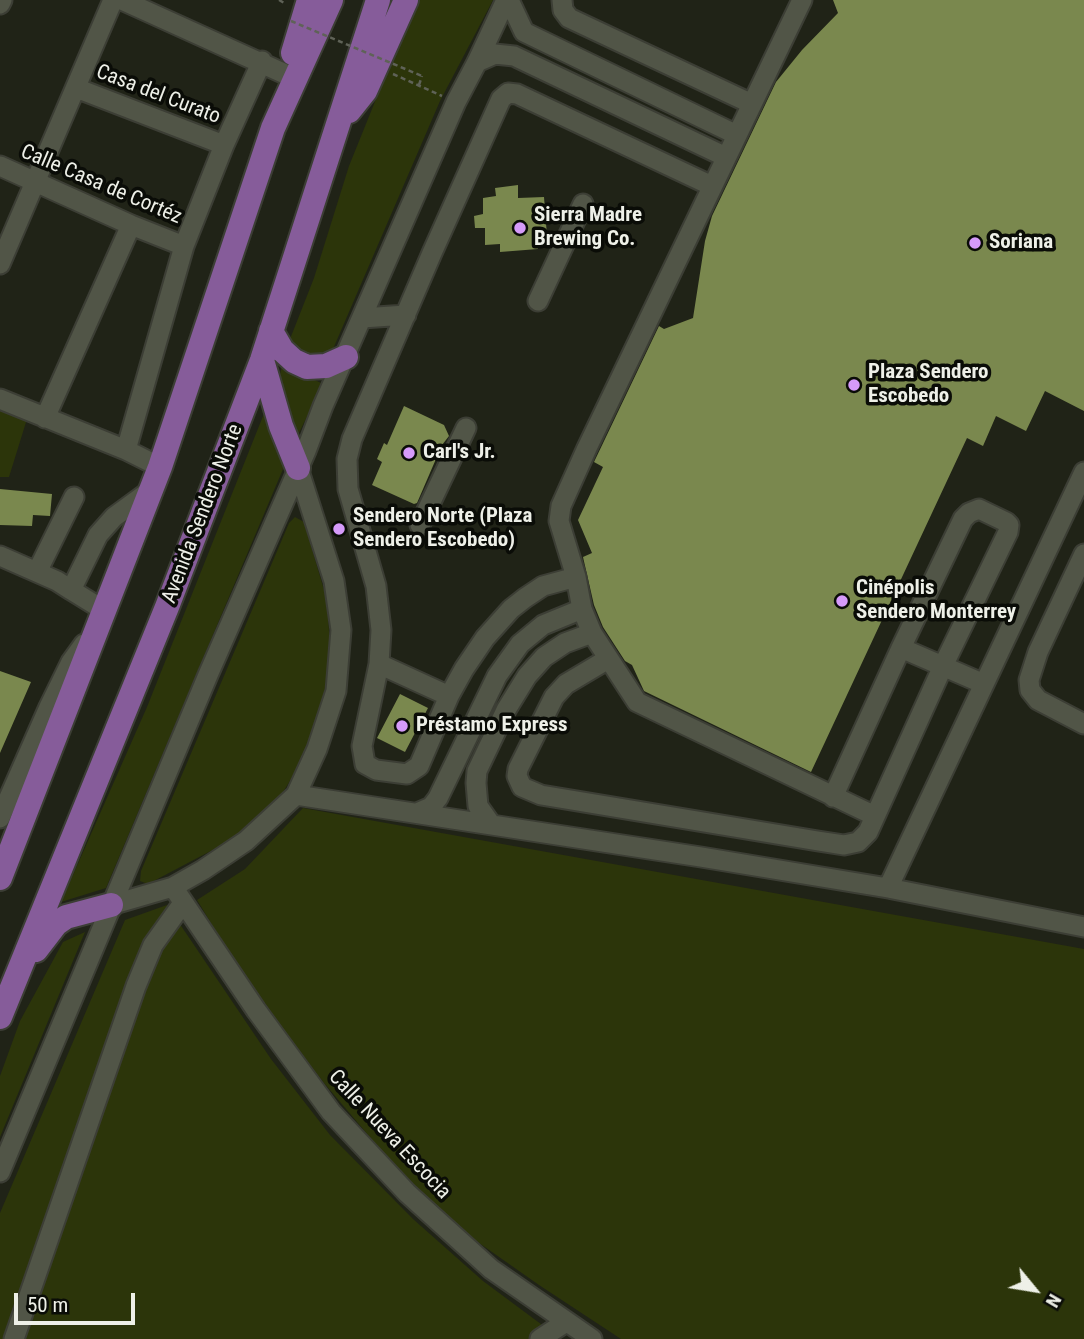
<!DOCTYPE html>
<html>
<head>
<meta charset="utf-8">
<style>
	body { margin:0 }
	#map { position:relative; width:1084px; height:1339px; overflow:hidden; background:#202317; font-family:"Roboto Condensed",sans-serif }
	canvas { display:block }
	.north { position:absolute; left:1000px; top:1255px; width:70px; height:70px; -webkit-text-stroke:5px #0a0c07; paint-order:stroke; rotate:120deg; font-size:19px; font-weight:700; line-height:28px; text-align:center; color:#eef0e8 }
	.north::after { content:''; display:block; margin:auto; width:24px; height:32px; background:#eef0e8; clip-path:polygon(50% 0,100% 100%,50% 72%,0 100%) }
	.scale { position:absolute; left:14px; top:1293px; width:121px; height:32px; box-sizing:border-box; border:4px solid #eef0e8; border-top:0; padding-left:9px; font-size:21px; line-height:24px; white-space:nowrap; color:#eef0e8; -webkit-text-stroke:5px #0a0c07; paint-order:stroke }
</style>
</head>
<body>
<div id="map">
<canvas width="1084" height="1339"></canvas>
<div class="north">N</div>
<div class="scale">50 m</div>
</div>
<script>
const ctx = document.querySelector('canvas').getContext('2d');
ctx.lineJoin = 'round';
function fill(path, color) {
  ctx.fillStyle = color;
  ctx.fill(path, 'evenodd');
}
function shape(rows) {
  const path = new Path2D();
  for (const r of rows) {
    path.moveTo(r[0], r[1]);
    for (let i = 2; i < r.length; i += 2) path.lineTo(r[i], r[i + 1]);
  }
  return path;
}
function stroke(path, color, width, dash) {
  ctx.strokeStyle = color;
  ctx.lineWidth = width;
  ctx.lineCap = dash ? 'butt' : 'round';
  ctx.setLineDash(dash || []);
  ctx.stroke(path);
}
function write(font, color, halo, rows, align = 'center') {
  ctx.font = font + ' "Roboto Condensed",sans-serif';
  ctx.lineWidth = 7;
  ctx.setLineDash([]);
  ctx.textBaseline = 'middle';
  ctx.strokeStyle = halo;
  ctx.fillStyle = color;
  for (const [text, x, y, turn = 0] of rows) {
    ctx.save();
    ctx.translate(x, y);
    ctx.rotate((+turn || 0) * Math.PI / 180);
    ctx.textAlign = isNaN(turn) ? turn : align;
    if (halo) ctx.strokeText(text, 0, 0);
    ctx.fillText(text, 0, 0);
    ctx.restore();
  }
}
const green = shape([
	[416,0,493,0,440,101,330,356,313,360,298,352,290,339,314,278,349,166],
	[282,364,323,384,294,443,279,380],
	[267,406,286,462,106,888,61,902,147,707],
	[0,408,27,419,9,477,0,477],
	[295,517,304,522,327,600,330,647,323,704,307,753,277,802,241,835,148,884,140,881,141,871,289,523],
	[303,808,1084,949,1084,1339,621,1339,539,1285,472,1238,402,1175,324,1083,250,987,197,900,245,869],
	[167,905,271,1059,330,1135,413,1219,483,1281,561,1339,0,1339,0,1213,125,920],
	[85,932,0,1137,0,1076,20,1021,63,942]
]);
const building = shape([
	[833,0,1084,0,1084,411,1045,391,1026,431,996,416,983,446,967,438,811,772,644,691,632,665,625,661,603,627,594,605,583,557,592,553,578,520,603,467,594,462,659,326,664,329,693,318,705,241,712,216,776,82,802,50,838,13],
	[518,185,518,198,544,197,547,236,536,237,538,249,500,252,500,244,485,245,485,228,475,228,474,216,483,214,483,198,496,196,495,188],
	[404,406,444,425,449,436,442,445,417,503,414,504,372,485,382,462,377,459,384,443,387,445],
	[0,489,52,494,50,516,33,515,32,526,0,525],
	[0,671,31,682,0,753],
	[400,694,428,708,405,752,377,738]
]);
const path = shape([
	[279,0,286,4],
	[393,74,442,96],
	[419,85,422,76]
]);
const minor = shape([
	[122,0,294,78],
	[509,0,524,32,737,135],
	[562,0,563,10,569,18,752,104],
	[802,0,587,448,561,506,559,521,576,577,582,609,592,633,637,702,875,816],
	[0,4,2,0],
	[477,62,495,54,514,56,726,157],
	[76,88,224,145],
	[0,166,131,225,184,246],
	[0,264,113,0],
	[538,301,583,204],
	[362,318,406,315],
	[0,399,126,450,160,467],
	[45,418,131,225],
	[126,450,184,246,224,145,262,61],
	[420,525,466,428],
	[1084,554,1038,652,1029,680,1030,690,1038,700,1084,724],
	[0,556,57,581,71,590],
	[37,572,74,497],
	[576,577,543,586,525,598,511,609,485,638,464,669,449,696,419,766,407,774,376,770,365,764,362,746,379,664,381,630,376,586,348,489,347,459,352,439,432,253,501,99,508,93,517,94,712,186],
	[105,611,71,590,98,535,114,517,151,490],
	[901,648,984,684],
	[608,659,566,684,554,697,518,769,517,776,522,787,541,795,818,841,844,845,858,842,868,832,943,666,1008,532,1009,525,1006,522,979,509,969,513,963,519,901,648,833,797],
	[379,664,449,696],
	[296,795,701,857,888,888,1084,927],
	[417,813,431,807,438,798,497,676,520,644,543,625,582,609],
	[0,818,49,707,71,662,84,644],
	[490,823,478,806,476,783,477,771,506,710,527,676,544,657,565,643,592,633],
	[173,887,256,1010,331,1112,407,1193,491,1269,592,1339],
	[888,888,1084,472],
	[111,905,173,887,203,870,246,841,296,795,317,749,336,691,341,630,334,581,298,468],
	[0,1172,208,675,306,451,323,406,456,102,477,62,506,0],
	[14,1339,136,986,153,945,183,903],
	[540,1339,566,1322]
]);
const major = shape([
	[293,53,309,0],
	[349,111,365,91,406,0],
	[271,331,282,350,294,361,307,367,326,366,346,357],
	[262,360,281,426,298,468],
	[0,878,160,467,273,128,331,0],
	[36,950,56,924,66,917,111,905],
	[0,1017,167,607,262,360,378,0]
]);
const pathBridge = shape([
	[291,21,422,76]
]);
const markers = [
	[520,228,7,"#d69bfa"],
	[975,243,7,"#d69bfa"],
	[854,385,7,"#d69bfa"],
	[409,453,7,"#d69bfa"],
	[339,529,7,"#d69bfa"],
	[842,601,7,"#d69bfa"],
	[402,726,7,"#d69bfa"]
];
const streetNames = [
	["Casa del Curato",158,95,21],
	["Calle Casa de Cortéz",101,185,23],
	["Avenida Sendero Norte",203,514,-69],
	["Calle Nueva Escocia",389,1135,47]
];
const poiNames = [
	["Sierra Madre",534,216],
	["Brewing Co.",534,240],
	["Soriana",989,243],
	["Plaza Sendero",868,373],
	["Escobedo",868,397],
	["Carl's Jr.",423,453],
	["Sendero Norte (Plaza",353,517],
	["Sendero Escobedo)",353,541],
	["Cinépolis",856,589],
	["Sendero Monterrey",856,613],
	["Préstamo Express",416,726]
];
fill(green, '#2c350a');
fill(building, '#7a884e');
stroke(minor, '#3c3e35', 23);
stroke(major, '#3c3e35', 28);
stroke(path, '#5f6257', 2.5, [5, 3.5]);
stroke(minor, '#515547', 19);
stroke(major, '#865c9a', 24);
stroke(pathBridge, '#5f6257', 2.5, [5, 3.5]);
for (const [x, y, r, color] of markers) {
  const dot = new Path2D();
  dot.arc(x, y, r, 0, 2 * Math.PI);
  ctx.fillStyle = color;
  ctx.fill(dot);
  stroke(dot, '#0a0c07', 2.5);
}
write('21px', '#eef0e8', '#0a0c07', streetNames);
write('bold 21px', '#eef0e8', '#0a0c07', poiNames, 'left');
</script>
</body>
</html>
